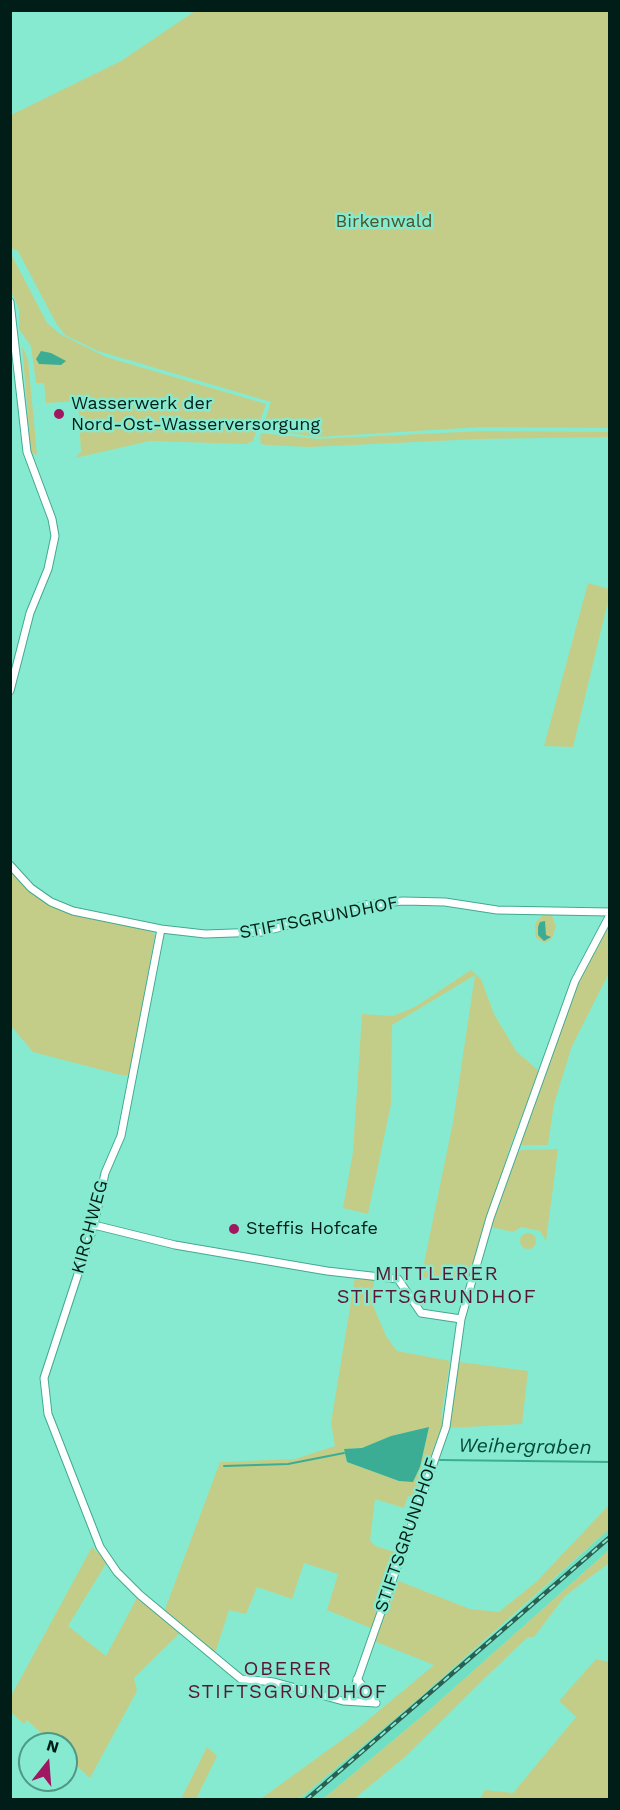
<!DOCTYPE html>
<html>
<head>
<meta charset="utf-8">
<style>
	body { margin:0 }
	#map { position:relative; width:620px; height:1810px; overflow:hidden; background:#86ead0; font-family:"Work Sans",sans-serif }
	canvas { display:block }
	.frame { position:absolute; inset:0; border:12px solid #001e17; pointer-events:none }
	.north { position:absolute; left:18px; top:1732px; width:60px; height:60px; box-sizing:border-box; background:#86ead0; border:2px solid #509886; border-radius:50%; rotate:17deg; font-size:16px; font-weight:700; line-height:24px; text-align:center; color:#001e17 }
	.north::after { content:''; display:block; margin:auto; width:21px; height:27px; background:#a11661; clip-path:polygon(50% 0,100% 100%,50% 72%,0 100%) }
</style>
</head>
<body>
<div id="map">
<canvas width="620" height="1810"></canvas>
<div class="frame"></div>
<div class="north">N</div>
</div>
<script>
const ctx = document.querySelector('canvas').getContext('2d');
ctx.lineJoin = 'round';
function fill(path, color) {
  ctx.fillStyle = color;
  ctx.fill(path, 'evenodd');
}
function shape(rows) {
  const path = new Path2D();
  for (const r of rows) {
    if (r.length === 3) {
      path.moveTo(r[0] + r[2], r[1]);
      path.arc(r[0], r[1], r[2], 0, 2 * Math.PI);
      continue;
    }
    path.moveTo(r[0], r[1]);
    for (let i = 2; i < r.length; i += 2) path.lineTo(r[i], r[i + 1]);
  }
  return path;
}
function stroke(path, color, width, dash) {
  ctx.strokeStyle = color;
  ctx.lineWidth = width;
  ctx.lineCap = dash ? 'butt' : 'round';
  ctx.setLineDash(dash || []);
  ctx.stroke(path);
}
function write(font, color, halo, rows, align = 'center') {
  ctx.font = font + ' "Work Sans",sans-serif';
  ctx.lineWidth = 5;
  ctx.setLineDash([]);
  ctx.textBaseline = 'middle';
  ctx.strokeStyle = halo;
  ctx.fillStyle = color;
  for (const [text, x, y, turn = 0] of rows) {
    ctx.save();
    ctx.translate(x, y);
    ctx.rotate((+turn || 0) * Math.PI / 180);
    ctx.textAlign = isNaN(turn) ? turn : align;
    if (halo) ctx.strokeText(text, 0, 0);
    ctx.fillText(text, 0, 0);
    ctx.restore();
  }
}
const built = shape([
	[609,1529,609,1550,427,1712,323,1799,299,1800,506,1623]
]);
const green = shape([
	[195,11,609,11,609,428,481,427,317,437,262,429,271,402,98,351,65,335,56,323,18,251,11,248,11,115,121,61],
	[11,254,47,323,60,334,106,357,266,404,253,441,246,444,150,441,75,458,81,452,78,401,46,403,44,383,36,383,31,346,19,329,19,309,11,291],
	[22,346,28,359,37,455,31,452],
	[483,431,609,432,610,437,478,439,310,447,266,445,261,444,260,439,261,433,317,439],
	[588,583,609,589,609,597,573,747,544,746],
	[10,869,19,879,71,914,148,929,155,935,129,1075,121,1075,33,1052,11,1026],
	[544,914,551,914,556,926,552,938,545,943,536,938,535,927,536,922],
	[609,919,609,973,572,1046,554,1104,548,1145,522,1145,519,1143,574,988],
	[471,970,481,979,494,1014,516,1051,539,1071,510,1147,470,1278,421,1278,453,1122,475,975,392,1025,391,1104,368,1214,343,1208,353,1152,362,1014,393,1016,415,1007],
	[558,1149,546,1241,540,1231,521,1227,513,1232,491,1227,516,1154,521,1150],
	[528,1241,8],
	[355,1277,374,1280,372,1303,386,1336,397,1351,450,1361,441,1417,444,1420,415,1498,408,1496,404,1508,375,1499,370,1540,375,1546,398,1553,385,1584,388,1586,373,1629,327,1610,338,1574,304,1563,292,1599,257,1587,246,1614,229,1610,215,1653,164,1612,220,1462,295,1459,335,1446,331,1423],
	[429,1427,420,1467,413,1482,399,1481,347,1462,344,1449,362,1448,391,1436],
	[459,1362,528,1371,522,1424,448,1428],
	[609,1505,609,1529,417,1700,299,1799,259,1800,357,1729,434,1665,374,1641,396,1580,470,1609,499,1612,536,1582],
	[92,1547,107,1562,68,1626,106,1656,138,1596,181,1632,134,1678,137,1691,90,1778,66,1756,66,1744,53,1744,27,1720,24,1724,11,1712,11,1696],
	[609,1550,609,1563,565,1596,534,1637,528,1637,489,1674,405,1757,354,1799,323,1799,427,1712],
	[596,1659,609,1662,609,1799,480,1799,485,1790,513,1793,576,1717,559,1701],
	[207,1747,217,1756,196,1799,181,1799]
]);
const water = shape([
	[41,351,51,353,66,361,61,365,39,364,36,359],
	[545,921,546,935,551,937,544,941,538,935,538,927,540,922],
	[429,1427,420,1467,413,1482,399,1481,347,1462,344,1449,362,1448,391,1436]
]);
const stream = shape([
	[440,1460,610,1462],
	[224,1466,288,1464,344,1453]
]);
const minor = shape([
	[10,302,27,452,52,519,55,536,48,569,30,613,10,691],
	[10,865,31,888,51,902,73,911,161,929,205,934,262,932,365,905,403,901,445,902,497,910,610,912],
	[161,929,121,1136,105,1173,94,1225,44,1378,48,1414,100,1547,117,1572,140,1595,241,1679,274,1682,343,1701,376,1703],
	[94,1225,175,1245,327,1271,398,1279,421,1313,461,1319],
	[357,1679,376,1703],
	[350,1701,446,1427,461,1319,490,1218,575,981,610,915]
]);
const rail = shape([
	[306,1800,610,1537]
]);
const markers = [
	[59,414,6,"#a11661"],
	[234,1229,6,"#a11661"]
];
const parkNames = [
	["Birkenwald",384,222]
];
const poiNames = [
	["Wasserwerk der",71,404],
	["Nord-Ost-Wasserversorgung",71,425],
	["Steffis Hofcafe",246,1229]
];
const streetNames = [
	["STIFTSGRUNDHOF",319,918,-11],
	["KIRCHWEG",90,1227,-75],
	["STIFTSGRUNDHOF",407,1535,-71]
];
const neighbourhoodNames = [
	["MITTLERER",437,1274],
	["STIFTSGRUNDHOF",437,1297],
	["OBERER",288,1669],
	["STIFTSGRUNDHOF",288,1692]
];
const waterNames = [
	["Weihergraben",525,1447,1]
];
fill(built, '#71dfc3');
fill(green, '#c4cd87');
fill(water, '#3bad94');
stroke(stream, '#3bad94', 2);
stroke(minor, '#42a991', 9);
stroke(minor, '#fff', 7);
stroke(rail, '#2b5f52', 4.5);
stroke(rail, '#86ead0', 2, [7]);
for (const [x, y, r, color] of markers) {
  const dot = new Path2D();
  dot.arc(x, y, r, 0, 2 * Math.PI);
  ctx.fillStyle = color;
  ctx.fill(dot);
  stroke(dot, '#86ead0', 2);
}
write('18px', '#4f5427', '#86ead0', parkNames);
write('18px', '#001e17', '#86ead0', poiNames, 'left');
write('18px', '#001e17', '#86ead0', streetNames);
ctx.letterSpacing = '1.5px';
write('20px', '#581736', '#86ead0', neighbourhoodNames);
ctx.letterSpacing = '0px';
write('italic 20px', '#02483a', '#86ead0', waterNames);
</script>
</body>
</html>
